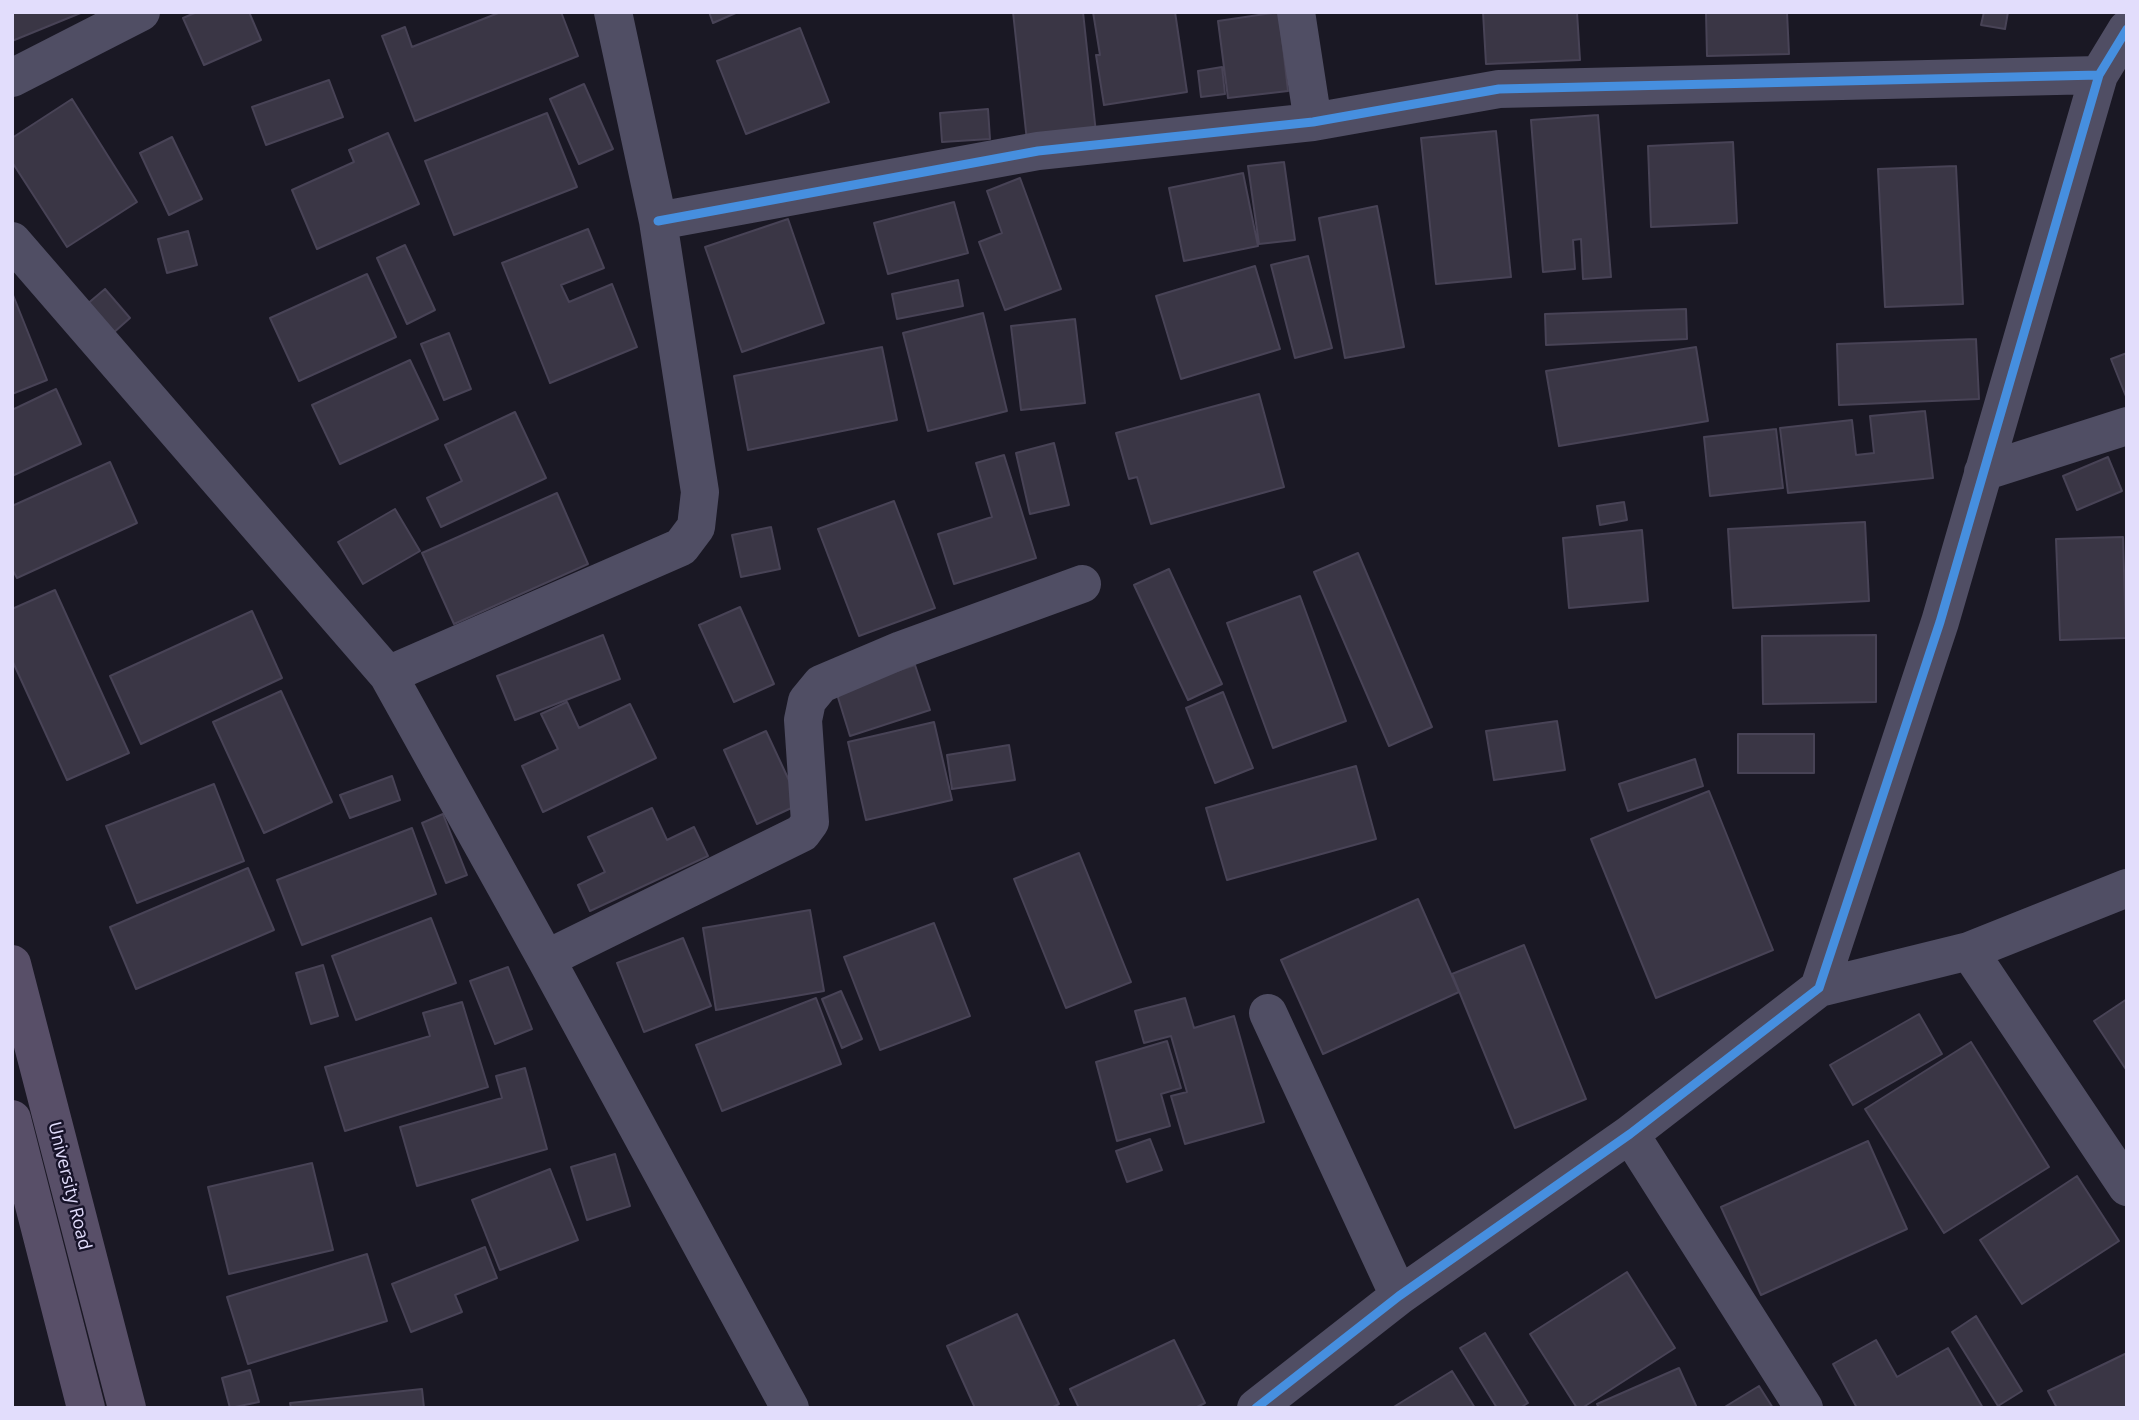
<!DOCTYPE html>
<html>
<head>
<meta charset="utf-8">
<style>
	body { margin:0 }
	#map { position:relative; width:2139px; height:1420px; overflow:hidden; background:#1a1824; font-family:"Open Sans",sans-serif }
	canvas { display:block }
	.frame { position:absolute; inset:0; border:14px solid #e2ddfc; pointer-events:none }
</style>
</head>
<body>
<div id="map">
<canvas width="2139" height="1420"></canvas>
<div class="frame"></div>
</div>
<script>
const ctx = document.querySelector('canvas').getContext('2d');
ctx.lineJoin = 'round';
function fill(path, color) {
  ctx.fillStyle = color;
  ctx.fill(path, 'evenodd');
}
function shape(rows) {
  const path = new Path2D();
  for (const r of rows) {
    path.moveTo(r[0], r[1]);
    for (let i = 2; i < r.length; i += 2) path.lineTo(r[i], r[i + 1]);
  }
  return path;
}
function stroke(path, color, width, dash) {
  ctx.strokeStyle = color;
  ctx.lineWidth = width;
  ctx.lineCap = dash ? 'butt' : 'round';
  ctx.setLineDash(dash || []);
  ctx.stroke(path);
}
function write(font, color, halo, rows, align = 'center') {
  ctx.font = font + ' "Open Sans",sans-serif';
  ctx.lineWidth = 5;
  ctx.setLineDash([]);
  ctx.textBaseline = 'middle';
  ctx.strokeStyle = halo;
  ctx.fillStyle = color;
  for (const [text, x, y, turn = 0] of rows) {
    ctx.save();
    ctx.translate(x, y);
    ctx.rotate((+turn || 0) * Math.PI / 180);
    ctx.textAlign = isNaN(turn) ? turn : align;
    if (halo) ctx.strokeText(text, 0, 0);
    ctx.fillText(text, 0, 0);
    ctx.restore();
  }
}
const building = shape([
	[12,12,83,12,12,41,12,12],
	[197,12,249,12,261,40,204,65,183,18,197,12],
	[501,12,561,12,578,56,415,121,382,36,405,27,412,47,501,12],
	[709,12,738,12,713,23,709,12],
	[1013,12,1083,12,1096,133,1027,141,1013,12],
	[1093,12,1175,12,1187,92,1104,105,1096,55,1100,55,1093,12],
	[1279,12,1288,91,1228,98,1218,21,1279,12],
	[1483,12,1577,12,1580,60,1486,64,1483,12],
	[1706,12,1787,12,1789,54,1707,56,1706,12],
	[1984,12,2008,12,2005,29,1981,25,1984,12],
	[800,28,829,102,746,134,717,61,800,28],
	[1222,67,1225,94,1201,97,1198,71,1222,67],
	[329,80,343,117,266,145,252,107,329,80],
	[584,84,613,149,579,164,550,99,584,84],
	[72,99,137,202,67,247,12,162,12,138,72,99],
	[988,109,990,139,942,142,940,113,988,109],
	[547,113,577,187,454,235,425,161,547,113],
	[1598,115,1611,277,1583,279,1581,239,1573,240,1575,269,1543,272,1531,120,1598,115],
	[1496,131,1511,277,1436,284,1421,138,1496,131],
	[388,133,419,204,317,249,292,190,354,162,349,150,388,133],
	[172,137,202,199,169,215,140,153,172,137],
	[1733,142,1737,223,1651,227,1648,146,1733,142],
	[1284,162,1295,240,1259,244,1248,166,1284,162],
	[1956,166,1963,304,1885,307,1878,169,1956,166],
	[1243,173,1258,246,1184,261,1169,188,1243,173],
	[1020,178,1061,289,1005,310,979,242,1002,233,987,191,1020,178],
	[954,202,968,253,888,274,874,223,954,202],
	[1377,206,1404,347,1345,358,1319,218,1377,206],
	[788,219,824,323,742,352,705,247,788,219],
	[588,229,604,268,561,285,569,302,612,284,637,347,550,383,502,263,588,229],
	[188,231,197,265,167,273,158,239,188,231],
	[405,245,435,310,407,324,377,258,405,245],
	[1308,256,1332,348,1295,358,1271,265,1308,256],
	[1255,266,1280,349,1181,379,1156,296,1255,266],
	[367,274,396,337,299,381,270,318,367,274],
	[958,280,963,306,897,319,892,294,958,280],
	[105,289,130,318,112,334,86,305,105,289],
	[13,295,47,380,12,394,12,296,13,295],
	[1686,309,1687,339,1546,345,1545,314,1686,309],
	[983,313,1007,411,928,431,903,333,983,313],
	[1075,319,1085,403,1021,410,1011,326,1075,319],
	[449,333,471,389,444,400,421,344,449,333],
	[1976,339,1979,399,1839,405,1837,344,1976,339],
	[882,347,897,420,748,450,734,376,882,347],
	[1696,347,1708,421,1559,446,1546,371,1696,347],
	[2127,353,2127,399,2111,359,2127,353],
	[410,360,438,419,340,464,312,405,410,360],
	[56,389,81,444,12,476,12,410,56,389],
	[1259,394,1284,487,1151,524,1137,477,1129,479,1116,433,1259,394],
	[1925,411,1933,478,1788,493,1780,428,1852,420,1856,455,1874,453,1870,416,1925,411],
	[515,412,546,478,441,527,427,498,462,481,445,445,515,412],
	[1776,429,1783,488,1710,496,1704,437,1776,429],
	[1054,443,1069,505,1030,514,1016,453,1054,443],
	[1004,455,1036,558,954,584,938,534,992,517,976,463,1004,455],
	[2108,457,2122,491,2077,510,2063,476,2108,457],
	[110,462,137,523,17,578,12,569,12,506,110,462],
	[557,493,588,564,454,624,422,553,557,493],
	[894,501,935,608,859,636,818,529,894,501],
	[1624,502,1627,520,1600,525,1597,506,1624,502],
	[395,509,420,551,363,584,338,542,395,509],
	[1865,522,1869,601,1733,608,1728,529,1865,522],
	[771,527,780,569,741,577,732,535,771,527],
	[1642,530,1648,601,1569,608,1563,538,1642,530],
	[2123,537,2126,638,2060,640,2056,539,2123,537],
	[1358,553,1432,727,1389,746,1314,572,1358,553],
	[1169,569,1222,684,1188,700,1134,585,1169,569],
	[55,590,129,753,67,780,12,660,12,609,55,590],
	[1300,596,1346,721,1273,748,1227,623,1300,596],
	[740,607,774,684,734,702,699,625,740,607],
	[252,611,282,678,141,744,110,676,252,611],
	[603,635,620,679,515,720,497,676,603,635],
	[1876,635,1876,702,1763,704,1762,636,1876,635],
	[915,665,930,710,850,736,836,691,915,665],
	[281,691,332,802,264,833,213,722,281,691],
	[1223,692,1253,768,1215,783,1186,708,1223,692],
	[567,702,579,728,630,704,656,758,543,812,522,766,558,749,541,714,567,702],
	[1557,721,1565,770,1494,780,1486,731,1557,721],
	[934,722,952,800,866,820,848,742,934,722],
	[766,731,800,804,757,824,724,750,766,731],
	[1738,734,1814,734,1814,773,1738,773,1738,734],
	[1009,745,1015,780,952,789,947,755,1009,745],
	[1695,759,1703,786,1628,811,1619,784,1695,759],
	[1356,766,1376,839,1227,880,1206,808,1356,766],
	[392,776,400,800,350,818,340,795,392,776],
	[214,784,244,861,137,903,106,826,214,784],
	[1709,791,1773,950,1656,998,1591,839,1709,791],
	[652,808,667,840,694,827,708,856,590,911,578,885,605,872,588,837,652,808],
	[443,814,467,875,446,883,422,823,443,814],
	[412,828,436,894,302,945,277,880,412,828],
	[1079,853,1131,982,1066,1008,1014,879,1079,853],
	[248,868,274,930,136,989,110,927,248,868],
	[1418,899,1459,992,1323,1054,1281,960,1418,899],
	[810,910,824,991,716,1010,703,928,810,910],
	[431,918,456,983,356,1020,332,956,431,918],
	[934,923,970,1016,880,1050,844,957,934,923],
	[683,938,711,1006,644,1032,617,963,683,938],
	[1524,945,1586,1099,1515,1128,1452,974,1524,945],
	[323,965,338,1016,311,1024,296,973,323,965],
	[508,967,532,1029,495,1044,470,981,508,967],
	[841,991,862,1039,842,1048,822,999,841,991],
	[816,998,841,1064,722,1111,696,1045,816,998],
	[1185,998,1194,1028,1234,1016,1264,1122,1185,1144,1171,1096,1187,1092,1171,1036,1144,1043,1135,1011,1185,998],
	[2127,999,2127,1071,2094,1021,2127,999],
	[462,1002,488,1087,345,1131,325,1067,430,1036,423,1013,462,1002],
	[1919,1014,1942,1054,1853,1105,1830,1065,1919,1014],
	[1167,1041,1181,1088,1161,1094,1170,1126,1117,1141,1096,1062,1167,1041],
	[1971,1042,2049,1167,1944,1233,1865,1109,1971,1042],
	[525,1068,547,1149,417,1186,400,1127,502,1098,496,1076,525,1068],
	[1150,1139,1162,1170,1127,1182,1116,1151,1150,1139],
	[1868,1141,1907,1229,1761,1295,1721,1207,1868,1141],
	[615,1154,630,1206,587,1220,571,1167,615,1154],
	[312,1163,333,1250,229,1274,208,1187,312,1163],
	[550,1169,578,1240,500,1270,472,1200,550,1169],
	[2077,1176,2119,1241,2022,1304,1980,1240,2077,1176],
	[485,1247,497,1278,455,1295,462,1312,411,1332,392,1284,485,1247],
	[367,1254,387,1321,248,1364,227,1297,367,1254],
	[1627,1272,1675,1348,1582,1408,1577,1408,1530,1334,1627,1272],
	[1017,1314,1059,1404,1051,1408,975,1408,947,1346,1017,1314],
	[1976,1316,2022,1391,1998,1406,1952,1332,1976,1316],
	[1485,1333,1528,1403,1520,1408,1497,1408,1460,1348,1485,1333],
	[1174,1340,1205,1403,1195,1408,1079,1408,1070,1389,1174,1340],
	[1876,1340,1897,1377,1948,1348,1983,1408,1857,1408,1833,1364,1876,1340],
	[2127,1353,2127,1408,2057,1408,2048,1391,2127,1353],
	[1679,1368,1697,1408,1599,1408,1597,1404,1679,1368],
	[250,1370,259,1402,230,1408,222,1378,250,1370],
	[1452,1371,1475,1408,1392,1408,1452,1371],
	[1759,1386,1773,1408,1723,1408,1759,1386],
	[422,1389,424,1408,291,1408,290,1403,422,1389]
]);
const minor = shape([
	[1296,12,1313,122],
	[12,78,141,12],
	[658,221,1038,151,1313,122,1499,89,2099,75],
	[12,241,388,675,546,959,790,1408],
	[1983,472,2127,426],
	[388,675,681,547,696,527,700,492,658,221,613,12],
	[1969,951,2127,1187],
	[546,959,802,833,810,822,803,720,807,701,821,684,901,650,1082,584],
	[1819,988,1969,951,2127,888],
	[1268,1013,1399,1296],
	[1630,1134,1804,1408],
	[1256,1408,1399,1296,1630,1134,1819,988,1940,622,2099,75,2127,29]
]);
const major = shape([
	[12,964,127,1408],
	[12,1119,86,1408]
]);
const cycleway = shape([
	[658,221,1038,151,1313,122,1499,89,2099,75],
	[1256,1408,1399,1296,1630,1134,1819,988,1940,622,2099,75,2127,29]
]);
const streetNames = [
	["University Road",69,1186,76]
];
fill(building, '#3a3645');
stroke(building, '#484356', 2);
stroke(minor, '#504e64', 38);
stroke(major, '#584f68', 38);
stroke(cycleway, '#468fdf', 9);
write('18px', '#e2ddfc', '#171329', streetNames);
</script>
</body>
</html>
